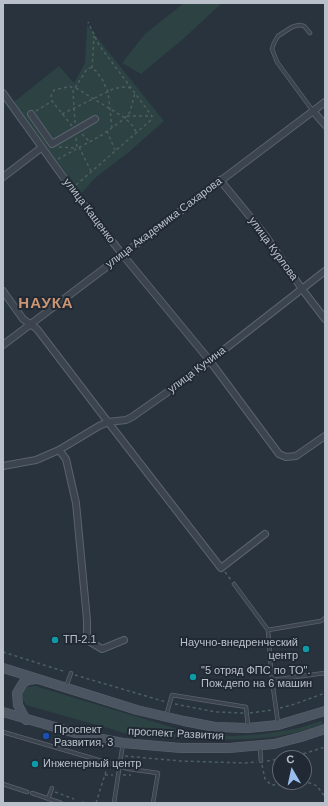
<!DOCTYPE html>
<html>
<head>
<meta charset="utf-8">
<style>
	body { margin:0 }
	#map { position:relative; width:328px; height:806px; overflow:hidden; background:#28333e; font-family:Helvetica,sans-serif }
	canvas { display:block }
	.frame { position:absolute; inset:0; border:4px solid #b9c0c9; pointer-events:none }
	.north { position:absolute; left:272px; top:750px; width:40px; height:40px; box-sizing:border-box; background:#212a34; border:1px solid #5e6670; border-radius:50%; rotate:351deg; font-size:11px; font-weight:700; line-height:16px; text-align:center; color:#b9c0c9 }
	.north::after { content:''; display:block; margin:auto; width:14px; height:18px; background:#99beee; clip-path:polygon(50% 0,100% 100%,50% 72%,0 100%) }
</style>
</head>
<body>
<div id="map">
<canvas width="328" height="806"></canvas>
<div class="frame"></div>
<div class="north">С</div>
</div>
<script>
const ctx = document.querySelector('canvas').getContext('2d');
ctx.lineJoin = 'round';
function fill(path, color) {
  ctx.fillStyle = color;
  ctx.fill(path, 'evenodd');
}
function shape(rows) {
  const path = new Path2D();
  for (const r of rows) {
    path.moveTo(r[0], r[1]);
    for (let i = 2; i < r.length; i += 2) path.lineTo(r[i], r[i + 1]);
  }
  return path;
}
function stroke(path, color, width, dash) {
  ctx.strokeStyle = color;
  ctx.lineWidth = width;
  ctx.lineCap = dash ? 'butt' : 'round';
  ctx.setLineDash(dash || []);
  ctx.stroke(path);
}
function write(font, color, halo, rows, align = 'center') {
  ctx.font = font + ' Helvetica,sans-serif';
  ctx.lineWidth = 4;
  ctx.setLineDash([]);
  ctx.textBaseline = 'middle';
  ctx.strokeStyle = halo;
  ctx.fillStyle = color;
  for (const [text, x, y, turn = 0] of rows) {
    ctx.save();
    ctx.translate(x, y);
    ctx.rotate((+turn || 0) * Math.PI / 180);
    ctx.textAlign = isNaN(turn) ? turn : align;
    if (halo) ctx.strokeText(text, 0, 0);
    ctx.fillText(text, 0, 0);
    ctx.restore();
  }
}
const green = shape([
	[184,3,222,3,183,39,141,74,122,63,145,34],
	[87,25,164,121,129,152,95,178,79,196,14,102,59,66,74,83,85,63],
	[35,686,181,730,198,733,232,736,264,734,299,728,321,721,323,722,322,724,299,732,275,737,248,739,214,740,180,738,125,733,26,705,22,698,22,692,27,687]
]);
const path = shape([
	[92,68,94,36],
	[76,88,125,118,133,126,136,132],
	[36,111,52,101],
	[62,114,113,89,122,87,132,88],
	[127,116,152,116],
	[75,123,73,91,87,69,89,68,92,68,96,71,102,79,108,92,112,128],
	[72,126,52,101,51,96,54,90,67,87,69,86,75,89],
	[107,131,115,150],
	[82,134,89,141],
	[76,138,77,148],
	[59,147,75,148],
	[79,147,91,171],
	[58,159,102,135,124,119,130,112,135,93],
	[76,185,151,120,152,116,99,45,88,22],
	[225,572,231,580],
	[3,652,66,672],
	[75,675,166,702],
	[175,704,216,712,243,713],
	[280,708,295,704,325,693],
	[250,713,272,710],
	[43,738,44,734],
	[125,756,180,761,246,763,257,762],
	[286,758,306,753,325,747],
	[267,761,280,759],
	[262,765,265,779,271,785,310,783,317,786,325,797],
	[105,775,113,775],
	[123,775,131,775],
	[55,792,74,799],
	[82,802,86,803],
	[96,803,107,768,106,768]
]);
const lane = shape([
	[310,33,304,26,299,25,292,27,278,36,274,43,272,49,277,62,313,111],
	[234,584,268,630,321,621,325,618],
	[268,630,272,680,278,723],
	[272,680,325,673],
	[66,687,71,673],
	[166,716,172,695,246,707,248,726],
	[3,732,129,769,158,773,153,803],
	[260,747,261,761],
	[3,784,27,792],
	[32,793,61,803],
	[48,799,52,788],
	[114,803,123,743]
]);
const street = shape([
	[3,93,71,188,122,254,210,361,279,454,286,457,296,456,325,436],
	[313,111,325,125],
	[31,114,52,144,95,119],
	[3,177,41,148],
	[220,180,265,235,302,289,325,319],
	[3,291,23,319,37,329,108,422,221,568,265,534],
	[3,345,325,102],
	[59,450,66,459,76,503,87,620,87,640,102,649,124,640],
	[3,466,36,460,59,450,99,426,108,422,126,420,132,417,189,377,325,271]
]);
const secondary = shape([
	[3,668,137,710,184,721,215,727,248,728,278,725,325,711],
	[3,712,86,736,123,743,181,748,229,748,274,744,301,737,325,729],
	[26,720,18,705,17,693,23,683,28,680,36,679]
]);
const markers = [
	[55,640,4,"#0f9aa8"],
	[306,649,4,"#0f9aa8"],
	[193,677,4,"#0f9aa8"],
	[46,736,4,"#1a4fb4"],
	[35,764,4,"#0f9aa8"]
];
const streetNames = [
	["улица Кащенко",89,211,53],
	["улица Академика Сахарова",164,223,-37],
	["улица Курлова",273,249,54],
	["улица Кучина",197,370,-37],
	["проспект Развития",176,734,3]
];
const poiNames = [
	["ТП-2.1",63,640],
	["Научно-внедренческий",298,643,"right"],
	["центр",298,656,"right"],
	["\"5 отряд ФПС по ТО\".",201,671],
	["Пож.депо на 6 машин",201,684],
	["Проспект",54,730],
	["Развития, 3",54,743],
	["Инженерный центр",43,764]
];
const districtNames = [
	["НАУКА",46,304]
];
fill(green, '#2d4242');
stroke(lane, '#5a636c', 4.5);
stroke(street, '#5a636c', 8);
stroke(secondary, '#5a636c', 10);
stroke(path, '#4c5f60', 1.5, [3, 3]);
stroke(lane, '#3c454f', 3);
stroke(street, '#3c454f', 6);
stroke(secondary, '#4b5461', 9);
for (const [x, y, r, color] of markers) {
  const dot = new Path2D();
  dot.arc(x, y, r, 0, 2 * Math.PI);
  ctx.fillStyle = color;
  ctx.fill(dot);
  stroke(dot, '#212a34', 1.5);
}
write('11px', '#b9c0c9', '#212a34', streetNames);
write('11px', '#b9c0c9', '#212a34', poiNames, 'left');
ctx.letterSpacing = '1px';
write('bold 15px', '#cb9472', '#212a34', districtNames);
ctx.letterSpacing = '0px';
</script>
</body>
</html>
